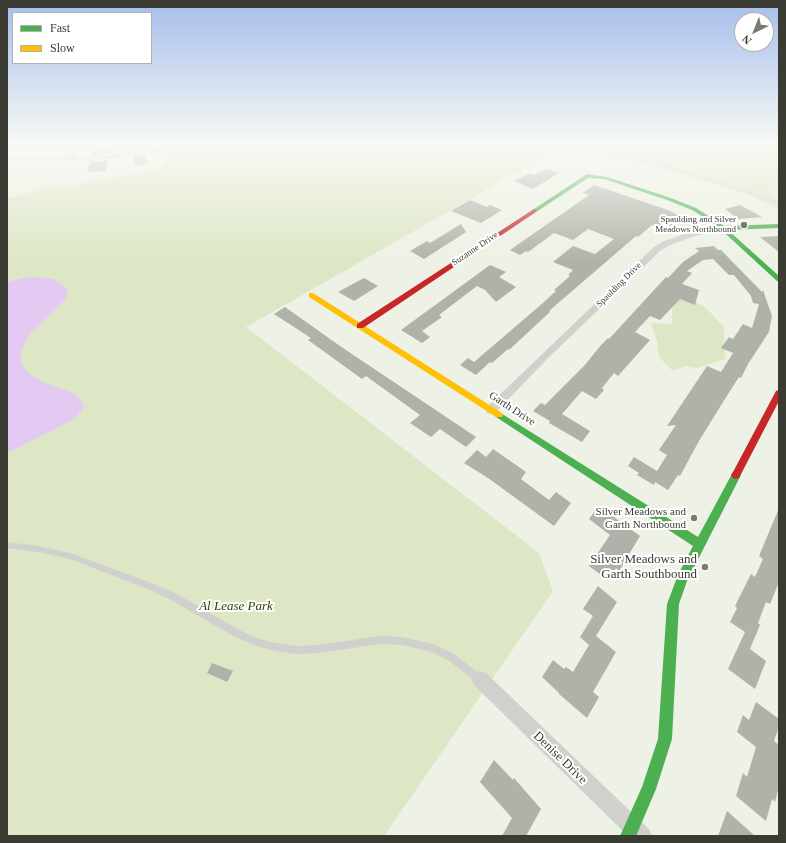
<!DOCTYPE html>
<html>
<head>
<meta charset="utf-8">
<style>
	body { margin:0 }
	#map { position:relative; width:786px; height:843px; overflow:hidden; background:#eef1e5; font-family:"Times New Roman",serif }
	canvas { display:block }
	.frame { position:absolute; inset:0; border:8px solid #3a3c34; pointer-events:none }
	.legend { position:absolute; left:12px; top:12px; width:140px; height:52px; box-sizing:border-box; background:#fff; border:1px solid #b0b1ae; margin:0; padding:5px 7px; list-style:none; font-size:12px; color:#3a3c34 }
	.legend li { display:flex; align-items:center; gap:8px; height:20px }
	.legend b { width:20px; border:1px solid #b0b1ae }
	.north { position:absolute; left:734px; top:12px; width:40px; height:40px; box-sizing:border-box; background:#fff; border:1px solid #b0b1ae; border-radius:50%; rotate:223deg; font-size:11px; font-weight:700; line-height:16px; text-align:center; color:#3a3c34 }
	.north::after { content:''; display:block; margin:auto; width:14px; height:18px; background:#797b72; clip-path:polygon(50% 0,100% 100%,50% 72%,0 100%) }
</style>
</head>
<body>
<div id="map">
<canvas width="786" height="843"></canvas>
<div class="frame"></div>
<ul class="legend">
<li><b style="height:5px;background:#4caf50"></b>Fast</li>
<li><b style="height:5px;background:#ffc107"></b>Slow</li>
</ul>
<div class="north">N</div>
</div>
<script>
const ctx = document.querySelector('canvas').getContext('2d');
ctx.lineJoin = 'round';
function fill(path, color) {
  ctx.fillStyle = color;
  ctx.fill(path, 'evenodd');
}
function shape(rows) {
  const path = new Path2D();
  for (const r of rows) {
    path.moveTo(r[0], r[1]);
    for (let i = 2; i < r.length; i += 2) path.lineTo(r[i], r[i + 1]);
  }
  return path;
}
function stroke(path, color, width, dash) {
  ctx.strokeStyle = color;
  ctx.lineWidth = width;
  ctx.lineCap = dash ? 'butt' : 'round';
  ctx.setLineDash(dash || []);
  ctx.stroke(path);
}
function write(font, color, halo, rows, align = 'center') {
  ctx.font = font + ' "Times New Roman",serif';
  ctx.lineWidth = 4;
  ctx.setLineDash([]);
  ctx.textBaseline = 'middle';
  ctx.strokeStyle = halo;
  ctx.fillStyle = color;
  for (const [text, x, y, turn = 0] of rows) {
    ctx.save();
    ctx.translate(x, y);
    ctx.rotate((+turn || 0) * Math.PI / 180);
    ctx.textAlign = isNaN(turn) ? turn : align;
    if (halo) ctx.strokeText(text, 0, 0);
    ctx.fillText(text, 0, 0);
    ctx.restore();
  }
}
const green = shape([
	[178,145,779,145,779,187,771,195,779,199,779,209,746,194,667,170,627,160,556,150,246,327,539,553,553,591,384,836,7,836,7,199,57,183,63,187,160,169],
	[681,299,689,299,705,307,724,327,725,359,697,368,685,366,673,371,659,357,657,341,651,323,672,324,672,308,675,302]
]);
const water = shape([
	[27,277,36,277,53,279,63,285,68,292,65,300,28,336,21,352,21,363,31,375,43,382,73,393,80,399,83,404,83,409,74,419,63,425,7,453,7,282]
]);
const stream = shape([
	[546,145,613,154,652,162,762,196,779,204]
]);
const building = shape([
	[111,145,109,153,91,156,93,149,97,148,98,146],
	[145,155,148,164,136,166,133,157],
	[108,160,106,171,87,172,90,162],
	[547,169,559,173,533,189,514,181,530,173,533,175],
	[594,185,668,210,686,219,660,230,652,225,638,237,636,236,549,311,550,312,509,350,508,349,492,363,490,362,476,375,460,365,468,358,474,362,543,303,556,291,554,290,570,276,568,275,573,270,553,262,573,246,595,254,614,239,588,229,573,240,554,233,528,252,526,251,520,255,510,250,589,195,583,193],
	[470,200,487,207,490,205,502,210,481,223,451,211],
	[740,205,762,217,738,219,725,209],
	[461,224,466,232,424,259,410,251,427,241,430,243],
	[779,236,779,252,760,237],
	[714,246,718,250,721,250,762,292,763,290,772,316,769,332,748,364,741,378,739,377,723,402,699,441,680,476,678,475,668,490,655,482,654,485,637,475,639,473,628,466,634,457,657,471,667,455,659,450,676,425,667,426,707,366,721,372,733,353,721,348,729,337,733,339,743,324,752,328,759,304,753,303,751,296,734,275,729,275,713,259,703,260,687,271,692,273,682,284,699,290,695,305,680,299,660,320,650,316,635,332,650,340,618,376,614,373,602,388,604,390,596,399,582,391,562,414,590,431,582,442,549,423,550,421,533,411,541,403,545,405,584,366,601,345,608,338,609,339,666,277,668,278,683,262,699,251,695,248],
	[490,265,506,272,499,277,516,287,496,302,485,290,477,286,439,315,442,317,422,331,430,337,422,343,401,330],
	[364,278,378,286,354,301,338,292],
	[285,307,340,346,476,437,466,447,440,429,431,437,410,423,420,415,366,376,362,379,308,340,311,338,274,314],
	[493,449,526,472,521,479,549,500,556,492,571,503,554,526,488,478,464,463,477,450,486,457],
	[597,508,610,517,611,515,640,536,619,571,616,568,608,580,589,566,610,535,589,519],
	[779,508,779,582,770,604,766,602,758,623,760,625,750,649,766,661,755,689,728,669,745,632,730,622,737,608,735,606,751,574,755,577,763,559,759,556],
	[598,586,617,602,596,636,616,652,593,692,599,697,587,718,559,694,559,693,542,677,553,660,564,669,566,667,573,672,589,645,580,637,593,616,583,609],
	[212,663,233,671,227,682,207,673],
	[756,702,779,719,779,727,774,741,779,745,779,786,775,802,772,799,766,821,736,796,743,773,747,777,756,747,737,732,743,715,749,720],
	[494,760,513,780,514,778,541,809,526,836,502,836,512,818,480,782],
	[727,811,755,836,718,836]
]);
const lane = shape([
	[7,542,38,546,70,553,149,582,177,594,239,630,256,638,275,643,296,646,318,645,381,636,402,637,433,644,454,654,481,675,482,678,481,681,478,682,475,681,448,660,432,652,402,645,381,644,318,653,296,654,275,651,256,646,233,636,171,600,148,589,70,559,38,552,7,548,7,542]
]);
const street = shape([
	[71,145,77,145,79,150,75,157,92,157,183,145,198,145,195,147,92,161,7,161,7,157,69,157,73,150,71,145],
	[723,226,727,228,726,230,695,236,670,245,660,251,549,357,495,413,491,414,487,413,486,410,487,407,654,247,664,241,690,232,723,226],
	[480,671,486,673,649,829,652,836,628,836,474,685,472,679,474,673,480,671]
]);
const fast = shape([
	[587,174,607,177,671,198,696,208,724,226,779,224,779,228,728,230,779,276,779,282,777,281,716,225,692,210,667,200,604,179,588,178,536,212,531,211,587,174],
	[499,412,698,537,733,472,736,471,739,472,741,475,687,581,679,604,672,739,656,789,636,836,620,836,642,787,658,739,667,604,678,575,693,546,496,417,495,415,496,413,499,412]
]);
const slow = shape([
	[309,293,313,293,502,413,503,415,502,417,496,417,309,297,309,293]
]);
const jam = shape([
	[534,209,537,211,536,212,363,328,357,328,357,324,534,209],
	[779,390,779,401,739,478,736,479,733,478,731,475,733,472,776,391,779,390]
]);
const markers = [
	[744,225,4,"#797b72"],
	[694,518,4,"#797b72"],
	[705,567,4,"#797b72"]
];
const farPoinames = [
	["Spaulding and Silver",736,220],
	["Meadows Northbound",736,230]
];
const farStreetnames = [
	["Suzanne Drive",475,249,-34],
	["Spaulding Drive",619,285,-45]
];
const streetNames = [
	["Garth Drive",512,409,33]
];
const poiNames = [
	["Silver Meadows and",686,512],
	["Garth Northbound",686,525]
];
const nearPoinames = [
	["Silver Meadows and",697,560],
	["Garth Southbound",697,575]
];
const nearParknames = [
	["Al Lease Park",236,607]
];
const nearStreetnames = [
	["Denise Drive",560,758,44]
];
fill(green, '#dde6c5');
fill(water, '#e3caf3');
stroke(stream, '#e3caf3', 2);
fill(building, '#afb2a8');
fill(lane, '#d0d1ce');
fill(street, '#d0d1ce');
fill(fast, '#4caf50');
fill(slow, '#ffc107');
fill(jam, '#c62828');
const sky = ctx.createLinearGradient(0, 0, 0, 263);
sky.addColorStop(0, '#a6bdec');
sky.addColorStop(0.55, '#f7f9f3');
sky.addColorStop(1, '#f7f9f300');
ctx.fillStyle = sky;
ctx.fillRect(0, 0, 786, 263);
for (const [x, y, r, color] of markers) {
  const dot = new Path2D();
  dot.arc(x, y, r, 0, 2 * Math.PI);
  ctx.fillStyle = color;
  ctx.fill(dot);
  stroke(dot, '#fff', 1.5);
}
write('9px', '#3a3c34', '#fff', farPoinames, 'right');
write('9px', '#3a3c34', '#fff', farStreetnames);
write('11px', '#3a3c34', '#fff', streetNames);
write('11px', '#3a3c34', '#fff', poiNames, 'right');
write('13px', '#3a3c34', '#fff', nearPoinames, 'right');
write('italic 13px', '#323c06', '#fff', nearParknames);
write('13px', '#3a3c34', '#fff', nearStreetnames);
</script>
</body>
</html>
